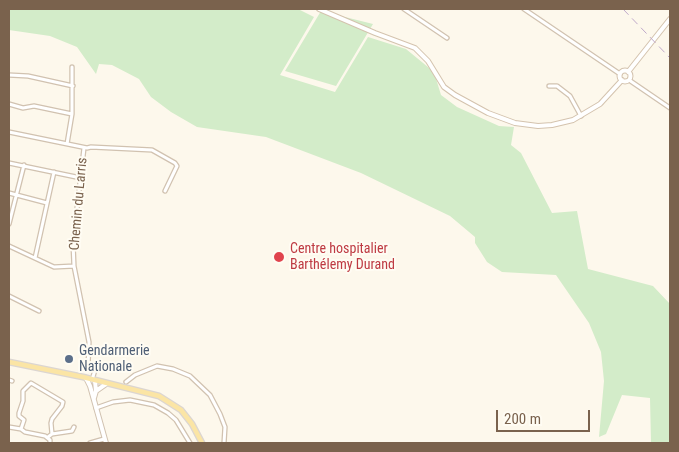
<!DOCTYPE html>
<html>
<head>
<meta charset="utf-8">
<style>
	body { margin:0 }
	#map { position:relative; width:679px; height:452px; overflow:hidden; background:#fdf8ec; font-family:"Roboto Condensed",sans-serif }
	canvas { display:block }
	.frame { position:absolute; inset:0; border:10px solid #7a624d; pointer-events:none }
	.scale { position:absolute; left:496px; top:410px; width:94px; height:22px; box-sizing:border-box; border:2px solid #7a624d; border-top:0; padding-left:6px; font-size:15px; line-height:18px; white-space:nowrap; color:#7a624d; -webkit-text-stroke:4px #fffcf3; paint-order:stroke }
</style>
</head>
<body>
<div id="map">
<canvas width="679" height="452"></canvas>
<div class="frame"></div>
<div class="scale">200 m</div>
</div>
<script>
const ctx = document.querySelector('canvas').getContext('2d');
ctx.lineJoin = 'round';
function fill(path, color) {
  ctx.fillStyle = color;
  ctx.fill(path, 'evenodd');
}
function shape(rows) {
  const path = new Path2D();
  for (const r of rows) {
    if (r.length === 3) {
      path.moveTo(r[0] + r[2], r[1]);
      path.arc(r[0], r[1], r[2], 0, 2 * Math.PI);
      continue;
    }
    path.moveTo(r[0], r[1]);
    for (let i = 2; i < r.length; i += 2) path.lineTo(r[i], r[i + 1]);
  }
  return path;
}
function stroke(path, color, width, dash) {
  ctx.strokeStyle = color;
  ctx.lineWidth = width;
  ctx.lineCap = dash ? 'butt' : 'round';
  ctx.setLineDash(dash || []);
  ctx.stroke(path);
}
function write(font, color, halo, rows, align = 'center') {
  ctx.font = font + ' "Roboto Condensed",sans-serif';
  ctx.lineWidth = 4;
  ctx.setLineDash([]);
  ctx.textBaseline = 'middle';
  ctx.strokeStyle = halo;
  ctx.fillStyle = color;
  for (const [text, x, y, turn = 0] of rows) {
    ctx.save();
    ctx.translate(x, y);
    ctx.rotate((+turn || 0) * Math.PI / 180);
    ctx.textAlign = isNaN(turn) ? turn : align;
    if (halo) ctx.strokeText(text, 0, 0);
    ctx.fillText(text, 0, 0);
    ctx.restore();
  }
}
const green = shape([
	[9,9,298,9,314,17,280,75,335,92,368,37,406,49,434,72,441,95,457,107,499,126,514,127,511,145,521,153,552,213,577,211,588,269,653,286,670,304,670,433,669,443,651,443,650,398,622,395,606,434,599,437,604,381,601,352,589,323,556,275,502,272,487,262,475,243,475,237,450,216,361,173,266,137,197,127,171,112,151,97,139,79,112,65,99,64,96,74,77,47,50,36,9,30],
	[321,11,373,24,336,86,285,71]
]);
const minor = shape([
	[404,9,447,38],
	[524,9,620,74],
	[9,75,28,76,73,86],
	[629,80,670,108],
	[549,86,557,86,570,96,581,116],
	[9,104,23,108,34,106,72,114],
	[9,132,87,148,91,147,152,150,175,163,177,166,165,191],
	[67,144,72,114,72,67],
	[84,148,73,243,74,266,89,342,88,366,95,370,92,380],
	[9,163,81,178],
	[9,193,47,203],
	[9,224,24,165],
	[9,246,54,267,74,266],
	[35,258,54,172],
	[9,296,39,311],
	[9,380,12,381],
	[126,382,135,375,157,366,173,369,190,376,210,395,220,414,225,427,224,443],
	[96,408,113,402,130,400,154,405,168,413,176,420,190,443],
	[9,427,21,429,25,432,45,436,50,440,50,443],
	[21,429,24,420,19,416,19,413,23,401,23,391,31,383,63,402,62,406,52,419,51,423,52,434],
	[48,437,52,434,72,431,74,427],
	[90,443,104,439]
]);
const tertiary = shape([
	[86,378,90,386,106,443],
	[96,391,106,384],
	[94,398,96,391,95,381]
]);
const secondary = shape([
	[319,9,375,33,415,48,428,61,444,87,455,95,488,113,515,123,538,126,552,125,573,120,600,104,622,80],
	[625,76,5.5],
	[628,72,670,19]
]);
const primary = shape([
	[9,362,83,377,159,396,181,410,192,424,202,443]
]);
const rail = shape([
	[623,9,670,58]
]);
const markers = [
	[279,257,6,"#e0444e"],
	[69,359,5,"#5c6f8a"]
];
const streetNames = [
	["Chemin du Larris",79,204,-85]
];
const healthNames = [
	["Centre hospitalier",290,249],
	["Barthélemy Durand",290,265]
];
const serviceNames = [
	["Gendarmerie",79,351],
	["Nationale",79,367]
];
fill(green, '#d3ecc9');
stroke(minor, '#d1c2b0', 5.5);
stroke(tertiary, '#d1c2b0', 6);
stroke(secondary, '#d4c3ae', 6);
stroke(primary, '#dcd6d1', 7);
stroke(minor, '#fff', 3);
stroke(tertiary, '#fff', 4);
stroke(secondary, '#fff', 4);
stroke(primary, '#fbe5a5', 4.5);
stroke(rail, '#bea8c9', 1, [8, 5]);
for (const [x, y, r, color] of markers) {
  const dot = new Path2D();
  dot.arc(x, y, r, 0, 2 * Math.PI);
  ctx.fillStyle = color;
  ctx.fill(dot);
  stroke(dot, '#fffcf3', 2);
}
write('14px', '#7a624d', '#fffcf3', streetNames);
write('14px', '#be3a42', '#fffcf3', healthNames, 'left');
write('14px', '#4e5e75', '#fffcf3', serviceNames, 'left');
</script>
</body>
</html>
